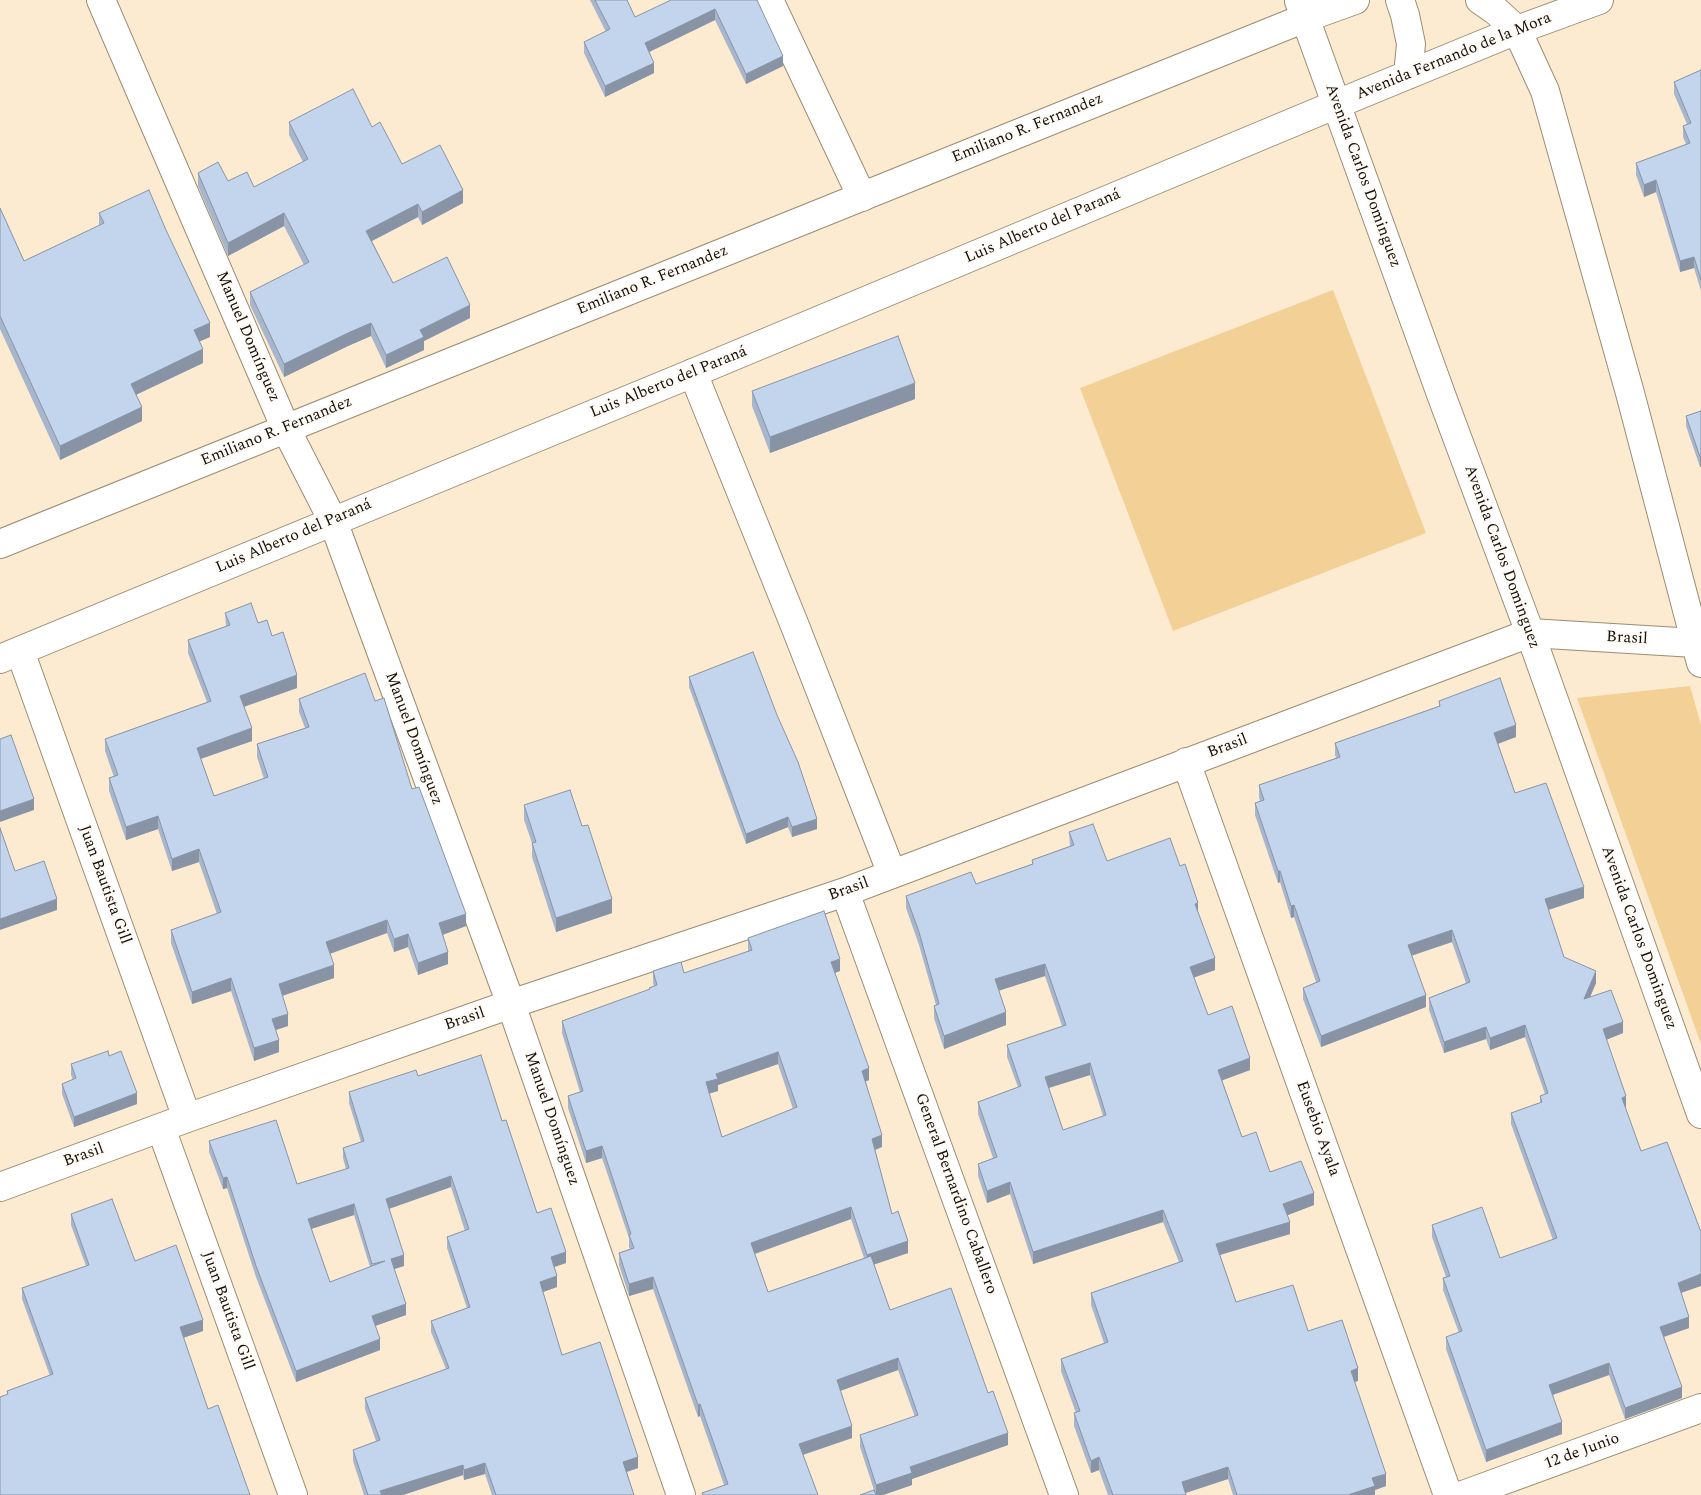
<!DOCTYPE html>
<html>
<head>
<meta charset="utf-8">
<style>
	body { margin:0 }
	canvas { display:block; background:#fcebd0 }
</style>
</head>
<body>
<canvas width="1701" height="1495"></canvas>
<script>
const ctx = document.querySelector('canvas').getContext('2d');
ctx.lineJoin = 'round';
function fill(path, color) {
  ctx.fillStyle = color;
  ctx.fill(path, 'evenodd');
}
function shape(rows) {
  const path = new Path2D();
  for (const r of rows) {
    path.moveTo(r[0], r[1]);
    for (let i = 2; i < r.length; i += 2) path.lineTo(r[i], r[i + 1]);
  }
  return path;
}
function stroke(path, color, width, dash) {
  ctx.strokeStyle = color;
  ctx.lineWidth = width;
  ctx.lineCap = dash ? 'butt' : 'round';
  ctx.setLineDash(dash || []);
  ctx.stroke(path);
}
function write(font, color, halo, rows, align = 'center') {
  ctx.font = font + ' Spectral,serif';
  ctx.lineWidth = 4.5;
  ctx.setLineDash([]);
  ctx.textBaseline = 'middle';
  ctx.strokeStyle = halo;
  ctx.fillStyle = color;
  for (const [text, x, y, turn = 0] of rows) {
    ctx.save();
    ctx.translate(x, y);
    ctx.rotate((+turn || 0) * Math.PI / 180);
    ctx.textAlign = isNaN(turn) ? turn : align;
    if (halo) ctx.strokeText(text, 0, 0);
    ctx.fillText(text, 0, 0);
    ctx.restore();
  }
}
const green = shape([
	[1333,290,1426,533,1173,631,1080,388],
	[1690,686,1701,725,1701,1044,1577,698]
]);
const minor = shape([
	[101,0,286,429,333,521,511,1004,681,1495],
	[769,0,862,197],
	[693,373,795,626,892,874],
	[20,651,187,1118],
	[1186,762,1448,1495],
	[845,892,1064,1495],
	[161,1128,293,1495],
	[0,1187,187,1118,511,1004,845,892,1530,633,1695,643,1701,641],
	[1463,1495,1701,1408]
]);
const major = shape([
	[1400,0,1405,15,1411,44,1408,75],
	[1480,0,1496,11,1517,30,1545,91,1630,393,1701,663],
	[1299,1,1442,397,1530,633,1701,1114],
	[0,544,1305,18,1355,0],
	[0,659,693,373,1337,104,1517,30,1599,0]
]);
const wall = shape([
	[590,0,627,0,635,17,757,0,783,66,746,84,715,20,649,52,654,73,605,97,584,53,584,42,606,32],
	[1701,70,1701,291,1694,268,1680,272,1656,192,1644,197,1636,175,1636,163,1686,144,1683,137,1683,126,1687,124,1674,94,1674,82],
	[289,122,372,127,402,164,463,203,422,225,418,217,372,241,393,283,470,318,424,341,424,350,386,368,371,336,348,346,284,377,250,305,250,292,304,265,284,226,228,256,198,186,198,173,228,181,254,187,303,162,289,135],
	[0,208,24,261,99,226,99,213,210,337,199,341,203,363,136,395,142,421,60,460,0,329],
	[752,391,915,399,770,453,752,406],
	[1701,411,1701,467,1700,467,1686,426,1686,416],
	[225,613,258,623,272,636,297,688,244,707,252,741,201,759,214,796,264,779,257,757,257,744,305,728,299,712,299,699,412,789,466,926,443,935,448,964,418,975,408,947,394,952,387,933,330,954,334,978,282,996,288,1026,276,1030,279,1052,254,1061,231,991,192,1004,171,943,171,930,217,914,199,862,172,871,158,829,126,840,109,791,109,778,114,777,105,751,105,739,207,702,188,653,188,640,226,626],
	[689,677,817,829,792,837,788,827,746,844,689,687],
	[1439,701,1516,737,1498,744,1515,793,1584,898,1548,910,1564,957,1596,983,1590,997,1623,1033,1606,1040,1626,1108,1625,1108,1681,1293,1689,1328,1664,1337,1682,1398,1625,1419,1609,1375,1553,1395,1562,1434,1486,1462,1446,1349,1446,1337,1459,1333,1443,1290,1443,1278,1446,1277,1432,1237,1432,1225,1500,1258,1553,1240,1511,1124,1511,1113,1540,1103,1540,1096,1545,1094,1525,1037,1490,1050,1486,1039,1444,1053,1429,1010,1429,998,1466,983,1452,942,1411,955,1426,1007,1321,1047,1303,999,1303,988,1316,982,1294,917,1291,918,1280,882,1278,883,1255,815,1255,803,1260,801,1259,797,1259,785,1336,758,1335,755,1335,743,1439,706],
	[524,805,612,913,556,932,532,857,532,843,524,820],
	[1069,832,1107,861,1180,866,1198,912,1215,970,1194,977,1208,1015,1250,1070,1222,1080,1242,1137,1270,1172,1314,1205,1287,1215,1290,1234,1220,1255,1236,1302,1308,1331,1358,1381,1354,1382,1386,1486,1375,1490,1375,1495,1233,1495,1228,1479,1186,1493,1186,1495,1108,1495,1099,1470,1091,1473,1074,1426,1074,1413,1076,1413,1061,1371,1061,1359,1104,1343,1091,1305,1091,1293,1179,1262,1163,1222,1033,1264,1010,1194,987,1203,978,1176,978,1164,993,1158,978,1114,978,1102,1018,1087,1007,1057,1007,1045,1062,1026,1045,976,998,990,1006,1025,944,1049,934,1018,934,1006,936,1005,919,945,906,908,906,896,976,884,1032,864,1032,860,1070,846],
	[1090,1075,1103,1116,1063,1130,1049,1088],
	[748,938,840,971,835,973,869,1080,865,1082,882,1147,875,1150,892,1214,908,1253,874,1264,890,1310,988,1393,1008,1445,912,1479,912,1485,883,1495,860,1495,874,1490,860,1447,860,1435,915,1417,898,1370,840,1391,852,1438,803,1455,818,1495,702,1495,702,1493,724,1485,700,1416,698,1417,653,1289,629,1296,619,1265,619,1253,630,1249,629,1247,629,1238,602,1158,586,1163,568,1108,568,1096,580,1092,562,1033,562,1021,649,990,649,988,654,986,653,983,653,971,684,973,748,951],
	[778,1064,793,1109,722,1137,709,1094,718,1091,718,1085],
	[851,1219,864,1258,768,1292,755,1254],
	[109,1056,137,1104,74,1127,62,1094,62,1084,73,1080,71,1075,71,1064],
	[418,1076,502,1121,537,1213,566,1263,554,1267,557,1287,543,1292,562,1355,638,1468,627,1472,634,1495,492,1495,485,1474,464,1480,463,1475,403,1495,364,1495,353,1461,353,1450,376,1441,365,1409,365,1398,446,1369,431,1332,431,1321,467,1308,447,1248,447,1237,465,1231,451,1187,389,1208,404,1266,394,1269,406,1315,375,1326,380,1350,296,1382,256,1277,227,1188,223,1189,209,1152,209,1141,297,1184,346,1169,343,1158,343,1148,361,1142,349,1103,349,1092],
	[354,1215,370,1267,330,1282,311,1229],
	[71,1214,135,1261,203,1331,183,1338,208,1409,250,1495,7,1394,7,1391,50,1376,22,1299,22,1288,86,1266,71,1225]
]);
const shadedWall = shape([
	[715,9,715,20,645,54,645,43],
	[783,56,783,66,746,84,746,74],
	[654,63,654,73,605,97,605,86],
	[1656,180,1656,192,1644,197,1644,185],
	[463,190,463,203,422,225,422,212],
	[418,204,418,217,366,244,366,231],
	[284,213,284,226,228,256,228,243],
	[1694,257,1694,268,1680,272,1680,261],
	[470,305,470,318,424,341,424,350,386,368,386,355,420,330],
	[210,323,210,337,194,344,194,330],
	[371,323,371,336,348,346,284,377,284,364,348,333],
	[203,349,203,363,131,397,131,384],
	[915,383,915,399,770,453,770,437],
	[142,407,142,421,60,460,60,446],
	[1700,457,1701,457,1701,467,1700,467],
	[297,675,297,688,240,708,240,696],
	[1516,725,1516,737,1494,745,1494,733],
	[252,728,252,741,197,760,197,748],
	[34,799,34,810,0,822,0,811],
	[158,816,158,829,126,840,126,827],
	[788,817,788,827,746,844,746,834],
	[817,819,817,829,792,837,792,827],
	[199,849,199,862,172,871,172,859],
	[1278,871,1280,871,1280,882,1278,883],
	[1584,887,1584,898,1545,911,1545,899],
	[57,899,57,910,0,930,0,919],
	[612,899,612,913,556,932,556,918],
	[1198,903,1198,915,1195,904],
	[1294,905,1294,917,1291,918,1291,906],
	[466,914,466,926,439,936,439,923],
	[387,920,387,933,326,955,326,942],
	[1452,930,1452,942,1408,957,1408,945],
	[408,934,408,947,394,952,394,939],
	[448,952,448,964,418,975,418,963],
	[1215,958,1215,970,1190,979,1190,967],
	[840,959,840,971,831,974,831,962],
	[1045,964,1045,976,995,992,995,979],
	[334,965,334,978,279,997,279,984],
	[1596,971,1596,983,1584,1011,1584,999],
	[231,978,231,991,192,1004,192,992],
	[1426,995,1426,1007,1321,1047,1321,1036],
	[1006,1012,1006,1025,944,1049,944,1036],
	[288,1014,288,1026,272,1031,272,1019],
	[1623,1022,1623,1033,1603,1041,1603,1029],
	[1525,1025,1525,1037,1490,1050,1490,1038],
	[1486,1027,1486,1039,1444,1053,1444,1042],
	[279,1040,279,1052,254,1061,254,1048],
	[778,1052,778,1064,718,1085,718,1091,706,1094,706,1082,716,1074],
	[1250,1058,1250,1070,1218,1082,1218,1070],
	[1090,1063,1090,1075,1045,1089,1045,1077],
	[869,1068,869,1080,862,1083,862,1071],
	[137,1093,137,1104,74,1127,74,1117],
	[1626,1096,1626,1108,1622,1109,1622,1098],
	[882,1135,882,1147,872,1151,872,1139],
	[602,1146,602,1158,586,1163,586,1151],
	[451,1176,451,1187,386,1210,386,1199],
	[227,1177,227,1188,223,1189,223,1178],
	[1010,1182,1010,1194,987,1203,987,1191],
	[1314,1193,1314,1205,1283,1217,1283,1204],
	[354,1204,354,1215,308,1230,308,1219],
	[851,1207,851,1219,751,1255,751,1243],
	[1163,1210,1163,1222,1033,1264,1033,1252],
	[1290,1222,1290,1234,1216,1256,1216,1244],
	[908,1241,908,1253,867,1267,867,1255],
	[566,1252,566,1263,551,1268,551,1257],
	[404,1255,404,1266,391,1270,391,1259],
	[1701,1274,1701,1286,1678,1294,1678,1283],
	[557,1276,557,1287,540,1293,540,1282],
	[653,1277,653,1289,629,1296,629,1284],
	[406,1304,406,1315,372,1327,372,1316],
	[1689,1317,1689,1328,1660,1338,1660,1327],
	[203,1320,203,1331,180,1339,180,1327],
	[380,1339,380,1350,296,1382,296,1371],
	[898,1358,898,1370,837,1392,837,1380],
	[1609,1363,1609,1375,1549,1396,1549,1385],
	[1358,1368,1358,1381,1351,1383,1351,1371],
	[1682,1387,1682,1398,1625,1419,1625,1408],
	[700,1404,700,1416,698,1417,698,1405],
	[1562,1422,1562,1434,1486,1462,1486,1450],
	[852,1426,852,1438,799,1456,799,1444],
	[1008,1433,1008,1445,912,1479,912,1485,883,1495,876,1495,876,1485,910,1467],
	[638,1457,638,1468,623,1473,623,1462],
	[1099,1457,1099,1470,1091,1473,1091,1461],
	[485,1463,485,1474,464,1480,464,1470],
	[463,1465,463,1475,403,1495,380,1495,380,1491],
	[1228,1467,1228,1479,1182,1494,1182,1482],
	[1386,1474,1386,1486,1375,1490,1375,1495,1348,1495,1372,1478]
]);
const building = shape([
	[595,0,627,0,635,17,671,0,757,0,783,56,746,74,715,9,645,43,654,63,605,86,584,42,610,29,595,0],
	[1701,70,1701,280,1694,257,1680,261,1656,180,1644,185,1636,163,1690,143,1683,126,1691,123,1674,82,1701,70],
	[353,89,372,127,380,122,402,164,440,145,463,190,422,212,418,204,366,231,393,283,447,257,470,305,420,330,424,337,386,355,371,323,348,333,284,364,250,292,309,262,284,213,228,243,198,173,218,162,228,181,247,172,254,187,308,159,289,122,353,89],
	[149,190,166,230,210,323,194,330,203,349,131,384,142,407,60,446,0,316,0,208,24,261,104,223,99,213,149,190],
	[898,336,915,383,770,437,752,391,898,336],
	[1701,411,1701,457,1700,457,1686,416,1701,411],
	[251,603,258,623,267,620,272,636,283,632,297,675,240,696,252,728,197,748,214,796,268,777,257,744,309,727,299,699,365,673,375,701,384,698,412,789,419,787,466,914,439,923,448,952,418,963,408,934,394,939,387,920,326,942,334,965,279,984,288,1014,272,1019,279,1040,254,1048,231,978,192,992,171,930,221,912,199,849,172,859,158,816,126,827,109,778,118,775,105,739,211,701,188,640,230,625,225,613,251,603],
	[753,652,777,715,798,762,817,819,792,827,788,817,746,834,689,677,753,652],
	[1500,678,1516,725,1494,733,1515,793,1546,783,1584,887,1545,899,1564,957,1596,971,1584,999,1611,990,1623,1022,1603,1029,1626,1096,1622,1098,1641,1151,1667,1142,1701,1232,1701,1274,1678,1283,1689,1317,1660,1327,1682,1387,1625,1408,1609,1363,1549,1385,1562,1422,1486,1450,1446,1337,1462,1331,1443,1278,1450,1276,1432,1225,1482,1207,1500,1258,1557,1238,1511,1113,1542,1102,1540,1096,1548,1093,1525,1025,1490,1038,1486,1027,1444,1042,1429,998,1470,982,1452,930,1408,945,1426,995,1321,1036,1303,988,1320,981,1294,905,1291,906,1280,871,1278,871,1255,803,1264,800,1259,785,1340,757,1335,743,1440,706,1439,701,1500,678],
	[11,735,34,799,0,811,0,739,11,735],
	[570,790,582,826,588,825,612,899,556,918,532,843,536,842,524,805,570,790],
	[1093,824,1107,861,1170,838,1180,866,1185,864,1198,903,1195,904,1215,958,1190,967,1208,1015,1232,1006,1250,1058,1218,1070,1242,1137,1256,1132,1270,1172,1301,1161,1314,1193,1283,1204,1290,1222,1216,1244,1236,1302,1293,1285,1308,1331,1342,1320,1358,1368,1351,1371,1386,1474,1372,1478,1375,1486,1348,1495,1237,1495,1228,1467,1182,1482,1186,1495,1113,1495,1099,1457,1091,1461,1074,1413,1080,1411,1061,1359,1108,1342,1091,1293,1183,1261,1163,1210,1033,1252,1010,1182,987,1191,978,1164,997,1157,978,1102,1021,1086,1007,1045,1066,1025,1045,964,995,979,1006,1012,944,1036,934,1006,939,1004,919,932,906,896,971,872,976,884,1033,864,1032,860,1074,845,1069,832,1093,824],
	[1090,1063,1106,1115,1063,1130,1045,1077,1090,1063],
	[0,828,15,871,44,861,57,899,0,919,0,828],
	[824,911,840,959,831,962,869,1068,862,1071,882,1135,872,1139,892,1214,898,1211,908,1241,867,1255,851,1207,751,1243,768,1292,871,1256,890,1310,951,1288,988,1393,993,1391,1008,1433,910,1467,912,1473,876,1485,860,1435,918,1415,898,1358,837,1380,852,1426,799,1444,818,1495,703,1495,702,1493,728,1484,700,1404,698,1405,653,1277,629,1284,619,1253,634,1248,629,1235,631,1234,602,1146,586,1151,568,1096,583,1091,562,1021,650,989,649,988,657,985,653,971,681,962,684,973,752,950,748,938,824,911],
	[778,1052,797,1107,722,1137,706,1082,718,1079,716,1074,778,1052],
	[108,1051,109,1056,121,1051,137,1093,74,1117,62,1084,76,1078,71,1064,108,1051],
	[481,1055,502,1121,506,1120,537,1213,551,1208,566,1252,551,1257,557,1276,540,1282,562,1355,600,1342,638,1457,623,1462,634,1495,496,1495,485,1463,464,1470,463,1465,380,1491,382,1495,368,1495,353,1450,380,1440,365,1398,449,1368,431,1321,470,1307,447,1237,469,1229,451,1176,386,1199,404,1255,391,1259,406,1304,372,1316,380,1339,296,1371,256,1266,227,1177,223,1178,209,1141,276,1120,297,1184,349,1168,343,1148,364,1141,349,1092,416,1070,418,1076,481,1055],
	[354,1204,372,1264,385,1261,330,1282,308,1219,354,1204],
	[112,1199,135,1261,176,1245,203,1320,180,1327,208,1409,218,1405,250,1495,0,1495,0,1397,8,1394,7,1391,53,1374,22,1288,89,1265,71,1214,112,1199],
	[874,1490,876,1495,860,1495,874,1490]
]);
const streetNames = [
	["Avenida Fernando de la Mora",1454,57,-22],
	["Emiliano R. Fernandez",1028,129,-22],
	["Avenida Carlos Dominguez",1362,176,70],
	["Luis Alberto del Paraná",1043,227,-23],
	["Emiliano R. Fernandez",653,281,-22],
	["Manuel Domínguez",247,337,67],
	["Luis Alberto del Paraná",669,383,-22],
	["Emiliano R. Fernandez",277,432,-22],
	["Luis Alberto del Paraná",294,537,-23],
	["Avenida Carlos Dominguez",1501,557,70],
	["Brasil",1627,639,3],
	["Manuel Domínguez",413,739,70],
	["Brasil",1228,747,-21],
	["Juan Bautista Gill",104,885,70],
	["Brasil",849,890,-20],
	["Avenida Carlos Dominguez",1638,938,70],
	["Brasil",465,1020,-19],
	["Manuel Domínguez",551,1119,71],
	["Eusebio Ayala",1317,1129,70],
	["Brasil",84,1156,-20],
	["General Bernardino Caballero",955,1194,70],
	["Juan Bautista Gill",227,1311,70],
	["12 de Junio",1582,1452,-20]
];
fill(green, '#f3d196');
stroke(minor, '#9b8c73', 30);
stroke(major, '#9b8c73', 30);
stroke(minor, '#fff', 28);
stroke(major, '#fff', 28);
fill(wall, '#a8b6cc');
fill(shadedWall, '#8894a6');
fill(building, '#c3d4ed');
stroke(building, '#8894a6', 1);
write('16px', '#140f06', '#fefaf5', streetNames);
</script>
</body>
</html>
